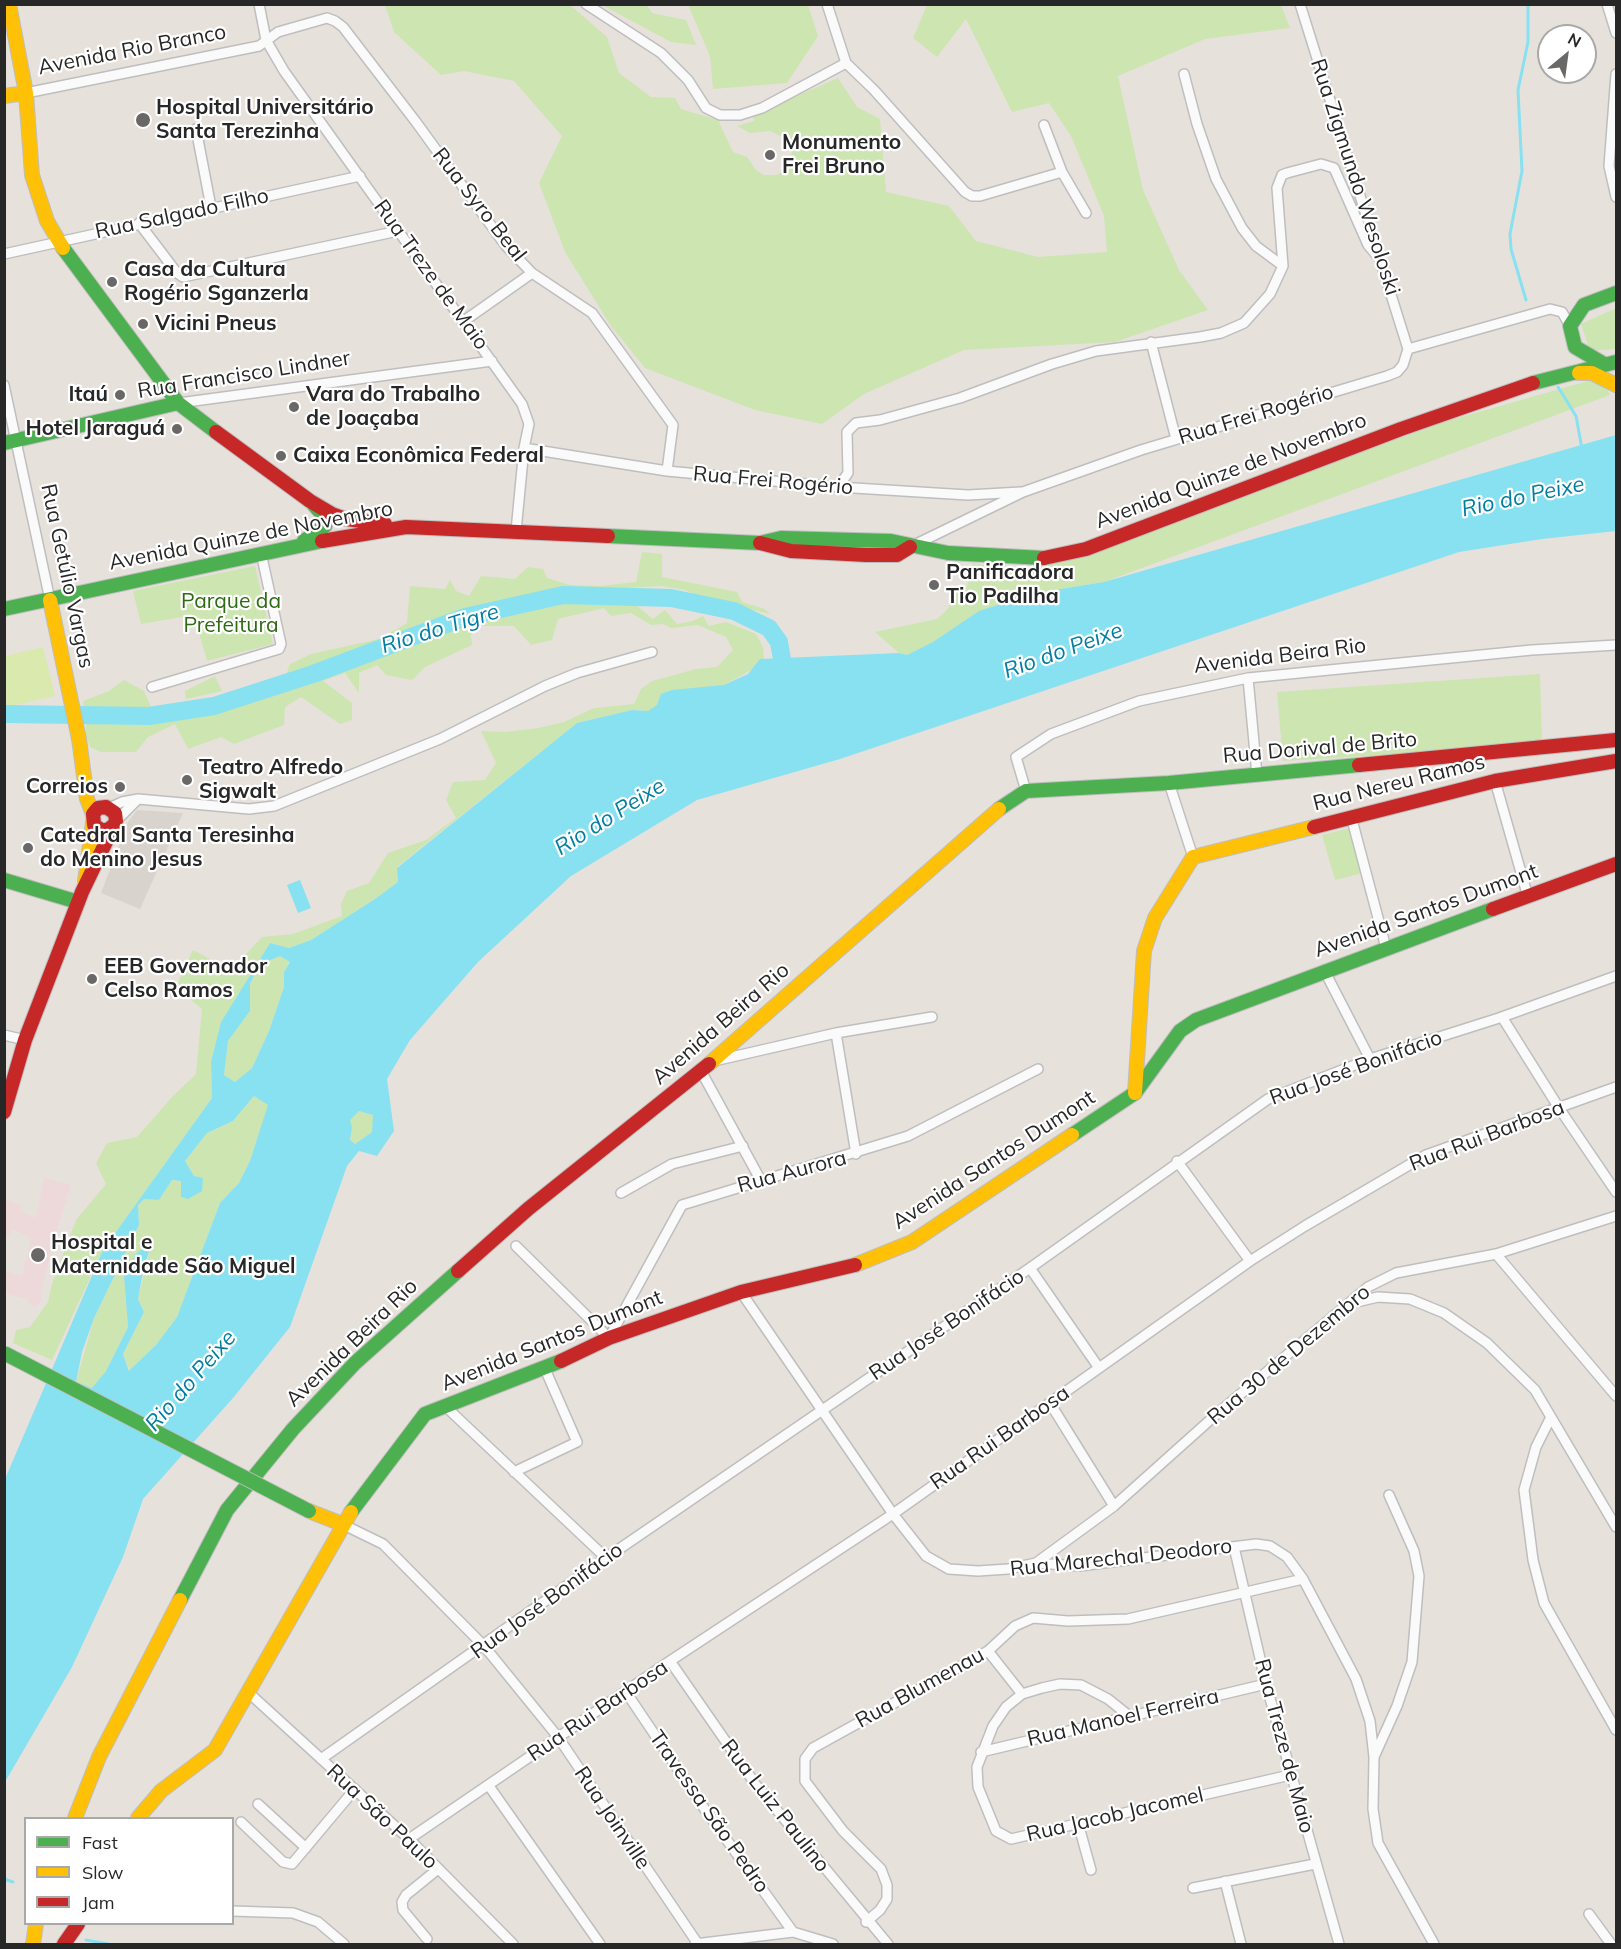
<!DOCTYPE html>
<html>
<head>
<meta charset="utf-8">
<style>
	body { margin:0 }
	#map { position:relative; width:1621px; height:1949px; overflow:hidden; background:#e7e1dc; font-family:Mulish,sans-serif }
	canvas { display:block }
	.frame { position:absolute; inset:0; border:6px solid #272727; pointer-events:none }
	.legend { position:absolute; left:24px; top:1817px; width:210px; height:108px; box-sizing:border-box; background:#fff; border:2px solid #a9a9a9; margin:0; padding:8px 10px; list-style:none; font-size:18px; color:#272727 }
	.legend li { display:flex; align-items:center; gap:12px; height:30px }
	.legend b { width:30px; border:2px solid #a9a9a9 }
	.north { position:absolute; left:1537px; top:24px; width:60px; height:60px; box-sizing:border-box; background:#fff; border:2px solid #a9a9a9; border-radius:50%; rotate:29deg; font-size:16px; font-weight:700; line-height:24px; text-align:center; color:#272727 }
	.north::after { content:''; display:block; margin:auto; width:21px; height:27px; background:#6a6866; clip-path:polygon(50% 0,100% 100%,50% 72%,0 100%) }
</style>
</head>
<body>
<div id="map">
<canvas width="1621" height="1949"></canvas>
<div class="frame"></div>
<ul class="legend">
<li><b style="height:8px;background:#4caf50"></b>Fast</li>
<li><b style="height:8px;background:#ffc107"></b>Slow</li>
<li><b style="height:8px;background:#c62828"></b>Jam</li>
</ul>
<div class="north">N</div>
</div>
<script>
const ctx = document.querySelector('canvas').getContext('2d');
ctx.lineJoin = 'round';
function fill(path, color) {
  ctx.fillStyle = color;
  ctx.fill(path, 'evenodd');
}
function shape(rows) {
  const path = new Path2D();
  for (const r of rows) {
    path.moveTo(r[0], r[1]);
    for (let i = 2; i < r.length; i += 2) path.lineTo(r[i], r[i + 1]);
  }
  return path;
}
function stroke(path, color, width, dash) {
  ctx.strokeStyle = color;
  ctx.lineWidth = width;
  ctx.lineCap = dash ? 'butt' : 'round';
  ctx.setLineDash(dash || []);
  ctx.stroke(path);
}
function write(font, color, halo, rows, align = 'center') {
  ctx.font = font + ' Mulish,sans-serif';
  ctx.lineWidth = 4.5;
  ctx.setLineDash([]);
  ctx.textBaseline = 'middle';
  ctx.strokeStyle = halo;
  ctx.fillStyle = color;
  for (const [text, x, y, turn = 0] of rows) {
    ctx.save();
    ctx.translate(x, y);
    ctx.rotate((+turn || 0) * Math.PI / 180);
    ctx.textAlign = isNaN(turn) ? turn : align;
    if (halo) ctx.strokeText(text, 0, 0);
    ctx.fillText(text, 0, 0);
    ctx.restore();
  }
}
const medical = shape([
	[44,1178,71,1185,56,1232,59,1234,54,1240,40,1295,42,1299,36,1307,29,1304,28,1299,7,1294,5,1290,5,1271,22,1276,31,1238,12,1229,8,1238,5,1237,5,1199,21,1205,20,1211,36,1218]
]);
const green = shape([
	[385,5,570,5,607,37,619,73,651,97,675,98,681,109,718,120,733,152,747,157,756,170,764,175,777,175,786,168,792,152,784,138,770,131,750,133,737,126,754,121,753,115,838,78,857,107,880,119,886,192,949,206,976,241,1038,257,1107,252,1104,216,1071,136,1049,103,1012,112,966,19,937,57,913,38,927,5,1281,5,1290,28,1205,39,1118,76,1143,190,1179,270,1208,310,1115,342,964,350,864,394,822,424,755,410,645,368,611,326,565,252,539,183,562,136,514,81,464,71,441,75,394,32],
	[602,5,647,5,652,13,686,20,696,45,671,42],
	[688,5,808,5,818,36,787,83,713,89,710,56],
	[1616,308,1616,349,1590,351,1581,324],
	[1591,380,1605,385,1610,395,1104,582,1036,593,907,655,899,653,875,632,937,619,947,610,954,595,967,586,973,563,1018,571,1064,561,1444,422],
	[642,552,662,554,662,577,737,592,742,602,765,609,770,614,703,598,685,590,661,586,539,593,458,614,286,675,290,664,311,654,379,639,407,623,410,586,445,589,450,580,456,591,469,596,481,576,515,579,528,567,543,569,547,578,570,585,600,586,636,582],
	[255,566,273,644,207,661,194,615,141,624,133,591],
	[619,599,637,606,653,619,665,610,677,624,693,621,703,616,709,626,726,622,756,634,763,647,764,663,724,685,648,711,632,710,577,723,397,867,398,882,375,899,311,940,289,948,270,943,221,1022,211,1062,212,1098,103,1250,52,1360,13,1343,16,1330,30,1327,48,1302,52,1284,76,1220,106,1184,96,1163,107,1143,137,1137,172,1097,196,1074,202,1009,176,987,193,950,231,970,262,937,293,934,342,916,341,904,347,891,369,883,388,853,426,840,456,818,446,800,453,782,485,780,496,763,481,731,506,732,538,728,564,722,594,708,634,704,641,689,652,681,696,669,717,667,733,650,726,637,698,625,671,628,663,624,651,625,631,613,611,616,604,608,558,619,552,640,531,645,514,626,470,626,472,645,425,667,412,680,386,675,377,665,359,673,359,693,345,673,323,681,352,703,352,720,340,724,301,697,285,707,284,725,234,744,221,737,188,749,175,724,148,737,136,752,101,752,90,747,86,735,86,718,175,717,220,707,494,611,528,604],
	[1540,674,1542,745,1283,761,1277,692],
	[215,676,222,691,186,699,185,691],
	[124,680,144,691,152,709,84,710,83,701,109,691],
	[1350,828,1362,873,1335,880,1322,835],
	[280,956,290,961,284,972,284,987,269,1031,252,1068,235,1082,224,1075,228,1041,250,1011,250,984,259,965],
	[254,1096,269,1105,250,1161,239,1183,220,1203,177,1317,156,1345,130,1371,123,1354,144,1312,138,1299,152,1241,124,1276,128,1327,106,1371,92,1388,76,1382,94,1318,139,1225,138,1205,144,1199,159,1200,172,1180,181,1181,194,1176,185,1161,207,1133,233,1121],
	[359,1111,374,1115,372,1132,355,1144,350,1140,352,1128,349,1120]
]);
const pitch = shape([
	[43,647,55,696,7,707,5,694,5,656]
]);
const plaza = shape([
	[137,810,183,813,140,909,101,893,128,822]
]);
const water = shape([
	[1616,435,1616,531,1542,539,1459,552,840,759,697,800,571,876,478,962,410,1040,387,1079,394,1131,377,1156,359,1151,347,1166,290,1327,233,1398,143,1499,123,1557,72,1667,5,1782,5,1479,103,1250,212,1098,211,1062,221,1022,270,943,289,948,311,940,375,899,398,882,397,868,577,723,632,710,648,711,657,705,661,694,672,690,724,685,748,674,760,659,899,653,907,655,933,642,979,611,1036,593,1104,582],
	[280,956,290,962,284,972,284,987,269,1031,252,1068,235,1082,224,1075,228,1041,250,1011,250,984,259,965],
	[254,1096,268,1105,250,1161,239,1183,220,1203,177,1317,156,1345,129,1371,123,1354,144,1312,138,1299,144,1267,153,1240,135,1255,124,1276,128,1327,106,1371,92,1388,76,1382,82,1352,94,1318,139,1225,138,1205,144,1199,159,1200,172,1180,181,1181,181,1197,188,1199,202,1191,203,1178,194,1176,185,1161,207,1133,233,1121],
	[359,1111,373,1115,372,1132,355,1144,350,1140,352,1128,350,1120],
	[300,880,311,908,298,913,287,885]
]);
const stream = shape([
	[1526,300,1511,249,1510,234,1522,171,1518,90,1528,42,1528,4],
	[1558,387,1576,416,1582,449],
	[4,1879,13,1882],
	[86,1940,108,1944]
]);
const river = shape([
	[4,714,149,716,214,706,313,674,465,617,563,595,671,598,734,611,769,628,779,642,786,683]
]);
const street = shape([
	[259,4,266,40,284,71,522,404,529,424,524,448,516,531],
	[586,4,661,53,688,80,706,108,720,115,740,115,762,108,846,63],
	[827,4,846,63,874,90,965,192,972,196,980,196,1062,172],
	[1300,4,1408,349],
	[1607,4,1616,33],
	[1184,74,1197,124,1216,179,1242,228,1256,246,1283,266],
	[1616,74,1609,166,1616,197],
	[26,93,259,46,278,32,327,18,335,21,343,27,416,122,506,246,532,273,592,313,673,425,667,471],
	[1044,125,1062,172,1086,213],
	[196,129,211,207],
	[139,223,177,273,183,277,398,231],
	[4,254,360,176],
	[464,321,532,273],
	[1151,342,1176,439],
	[1408,349,1550,309,1562,312,1570,326],
	[4,385,50,600],
	[179,403,492,361],
	[524,448,667,471,838,487,968,495,1021,492],
	[838,487,848,473,847,432,856,423,880,420,960,398,1052,364,1096,351,1200,337,1221,333,1244,323,1270,294,1283,266,1277,188,1282,175,1287,173,1321,164,1334,168,1368,245,1384,264],
	[912,546,1023,492,1141,450,1387,376,1397,372,1403,365,1408,349],
	[1248,678,1257,775],
	[152,687,279,649,281,644,261,553],
	[1495,781,1528,897],
	[1169,783,1193,857],
	[1026,791,1016,757,1051,734,1139,701,1248,678,1532,650,1616,645],
	[109,808,122,802,138,799,249,809,274,806,440,739,545,686,577,673,652,652],
	[1351,816,1386,948],
	[116,821,138,799],
	[1324,970,1370,1059],
	[1502,1017,1559,1108,1616,1192],
	[836,1033,856,1154],
	[4,1035,25,1040],
	[714,1061,836,1033,932,1017],
	[701,1071,760,1179],
	[1177,1161,1250,1261],
	[621,1193,672,1164,743,1146],
	[516,1246,609,1338,682,1205,908,1136,1038,1069],
	[1496,1254,1616,1396],
	[1030,1268,1099,1368],
	[741,1292,893,1514,926,1556,949,1569,978,1571,1008,1569,1036,1563,1079,1566,1256,1544,1270,1546,1287,1557,1303,1579,1356,1679,1370,1721,1374,1757,1373,1809,1378,1843,1434,1944],
	[1352,1303,1378,1297,1410,1299,1444,1313,1487,1343,1535,1390,1616,1527],
	[1050,1403,1114,1506],
	[445,1406,606,1558],
	[1551,1417,1536,1447,1524,1490,1533,1560,1544,1603,1616,1730],
	[514,1472,577,1442,545,1369],
	[342,1524,383,1544,484,1646,558,1737,698,1944],
	[1234,1547,1266,1684,1339,1944],
	[1036,1563,1114,1506,1219,1412,1368,1287,1396,1273,1496,1254,1616,1216],
	[988,1651,1022,1694],
	[670,1661,756,1785,888,1944],
	[626,1692,706,1811,793,1932],
	[249,1693,409,1839,513,1944],
	[1128,1715,1108,1699,1081,1685,1060,1684,1042,1688,1022,1694,1006,1707,993,1726,977,1767,978,1787,996,1831,1011,1839,1290,1775],
	[981,1752,1266,1684],
	[1374,1757,1397,1706,1412,1662,1419,1576,1414,1551,1389,1495],
	[321,1759,606,1558,1030,1268,1268,1099,1370,1059,1499,1018,1616,976],
	[489,1786,600,1944],
	[258,1804,306,1848],
	[241,1822,283,1862,292,1864,355,1789],
	[1078,1823,1091,1870],
	[409,1839,670,1661,893,1514,1250,1261,1305,1226,1426,1155,1616,1087],
	[1225,1881,1241,1944],
	[1193,1888,1315,1864],
	[232,1911,293,1913,318,1922,344,1944],
	[1589,1914,1611,1944],
	[866,1922,880,1910,887,1899,887,1885,881,1869,843,1831,805,1781,805,1759,813,1748,988,1651,1015,1626,1033,1618,1068,1621,1128,1619,1303,1579],
	[427,1939,403,1910,402,1902,406,1895,438,1869],
	[695,1944,793,1932,833,1944]
]);
const fast = shape([
	[63,248,178,403],
	[1604,364,1575,347,1570,326,1584,305,1616,293],
	[1533,383,1616,362],
	[4,443,178,403,216,432],
	[608,536,760,543,781,538,891,541,948,553,1044,558],
	[304,541,325,526,323,515,314,505],
	[4,609,322,541],
	[999,809,1026,791,1169,783,1359,765],
	[4,880,78,902],
	[1072,1135,1135,1093,1180,1031,1196,1020,1493,909],
	[351,1512,425,1414,561,1361],
	[180,1600,227,1510,293,1429,355,1363,458,1271]
]);
const slow = shape([
	[9,4,26,93,32,175,47,221,63,248],
	[4,96,26,93],
	[1579,373,1592,373,1616,385],
	[50,600,79,739,87,799,93,814],
	[85,881,93,822],
	[709,1064,999,809],
	[1135,1093,1144,951,1155,918,1193,857,1314,827],
	[855,1265,912,1242,1072,1135],
	[309,1511,342,1524],
	[75,1818,99,1757,180,1600],
	[138,1818,161,1791,215,1750,351,1512],
	[33,1944,36,1924]
]);
const jam = shape([
	[216,432,310,501,332,514,346,519,385,524],
	[322,541,406,527,608,536],
	[760,543,791,551,866,555,897,555,910,547],
	[1044,558,1086,549,1401,429,1533,383],
	[1359,765,1616,740],
	[1314,827,1495,781,1616,761],
	[1493,909,1616,864],
	[4,1112,25,1040,82,892,116,821,115,813,106,807,98,808,93,814,94,825,101,830,108,830,114,825],
	[458,1271,528,1209,709,1064],
	[561,1361,609,1338,741,1292,855,1265],
	[64,1944,78,1924]
]);
const fastBridge = shape([
	[4,1353,309,1511]
]);
const markers = [
	[143,120,8,"#6a6866"],
	[770,155,6,"#6a6866"],
	[112,282,6,"#6a6866"],
	[143,324,6,"#6a6866"],
	[120,395,6,"#6a6866"],
	[294,407,6,"#6a6866"],
	[177,429,6,"#6a6866"],
	[281,456,6,"#6a6866"],
	[934,585,6,"#6a6866"],
	[187,780,6,"#6a6866"],
	[120,787,6,"#6a6866"],
	[28,848,6,"#6a6866"],
	[92,979,6,"#6a6866"],
	[38,1255,8,"#6a6866"]
];
const streetNames = [
	["Avenida Rio Branco",132,50,-11],
	["Rua Zigmundo Wesoloski",1355,177,72],
	["Rua Syro Beal",479,205,52],
	["Rua Salgado Filho",182,214,-12],
	["Rua Treze de Maio",431,275,54],
	["Rua Francisco Lindner",244,375,-9],
	["Rua Frei Rogério",1256,415,-17],
	["Avenida Quinze de Novembro",1231,471,-21],
	["Rua Frei Rogério",773,481,5],
	["Avenida Quinze de Novembro",251,536,-11],
	["Rua Getúlio Vargas",67,576,78],
	["Avenida Beira Rio",1280,656,-7],
	["Rua Dorival de Brito",1320,748,-5],
	["Rua Nereu Ramos",1399,783,-14],
	["Avenida Santos Dumont",1426,911,-20],
	["Avenida Beira Rio",721,1024,-41],
	["Rua José Bonifácio",1356,1068,-20],
	["Rua Rui Barbosa",1487,1136,-21],
	["Avenida Santos Dumont",994,1160,-33],
	["Rua Aurora",792,1172,-15],
	["Rua José Bonifácio",947,1325,-34],
	["Avenida Santos Dumont",552,1341,-22],
	["Avenida Beira Rio",352,1343,-44],
	["Rua 30 de Dezembro",1289,1355,-40],
	["Rua Rui Barbosa",1000,1438,-35],
	["Rua Marechal Deodoro",1121,1558,-6],
	["Rua José Bonifácio",547,1601,-36],
	["Rua Blumenau",920,1688,-29],
	["Rua Rui Barbosa",598,1711,-34],
	["Rua Manoel Ferreira",1123,1718,-13],
	["Rua Treze de Maio",1284,1746,75],
	["Rua Luiz Paulino",775,1806,52],
	["Travessa São Pedro",709,1812,55],
	["Rua Jacob Jacomel",1115,1815,-13],
	["Rua São Paulo",382,1817,43],
	["Rua Joinville",612,1818,56]
];
const poiNames = [
	["Hospital Universitário",156,108],
	["Santa Terezinha",156,132],
	["Monumento",782,143],
	["Frei Bruno",782,167],
	["Casa da Cultura",124,270],
	["Rogério Sganzerla",124,294],
	["Vicini Pneus",155,324],
	["Itaú",108,395,"right"],
	["Vara do Trabalho",306,395],
	["de Joaçaba",306,419],
	["Hotel Jaraguá",165,429,"right"],
	["Caixa Econômica Federal",293,456],
	["Panificadora",946,573],
	["Tio Padilha",946,597],
	["Teatro Alfredo",199,768],
	["Sigwalt",199,792],
	["Correios",108,787,"right"],
	["Catedral Santa Teresinha",40,836],
	["do Menino Jesus",40,860],
	["EEB Governador",104,967],
	["Celso Ramos",104,991],
	["Hospital e",51,1243],
	["Maternidade São Miguel",51,1267]
];
const parkNames = [
	["Parque da",231,602],
	["Prefeitura",231,626]
];
const waterNames = [
	["Rio do Peixe",1523,497,-12],
	["Rio do Tigre",440,629,-17],
	["Rio do Peixe",1063,651,-20],
	["Rio do Peixe",610,817,-32],
	["Rio do Peixe",191,1381,-49]
];
fill(medical, '#eed9da');
fill(green, '#cde5b1');
fill(pitch, '#daeaae');
fill(plaza, '#d9d3cd');
fill(water, '#88e1f0');
stroke(stream, '#88e1f0', 3);
stroke(river, '#88e1f0', 18);
stroke(street, '#bfbebf', 12);
stroke(fast, '#bfbebf', 16);
stroke(slow, '#bfbebf', 16);
stroke(jam, '#bfbebf', 16);
stroke(street, '#fbfafa', 9);
stroke(fast, '#4caf50', 14);
stroke(slow, '#ffc107', 14);
stroke(jam, '#c62828', 14);
stroke(fastBridge, '#bfbebf', 16, []);
stroke(fastBridge, '#4caf50', 14);
for (const [x, y, r, color] of markers) {
  const dot = new Path2D();
  dot.arc(x, y, r, 0, 2 * Math.PI);
  ctx.fillStyle = color;
  ctx.fill(dot);
  stroke(dot, '#fff', 2);
}
write('21px', '#272727', '#fff', streetNames);
write('bold 21px', '#272727', '#fff', poiNames, 'left');
write('21px', '#2e6913', '#fff', parkNames);
write('italic 22px', '#017da2', '#fff', waterNames);
</script>
</body>
</html>
